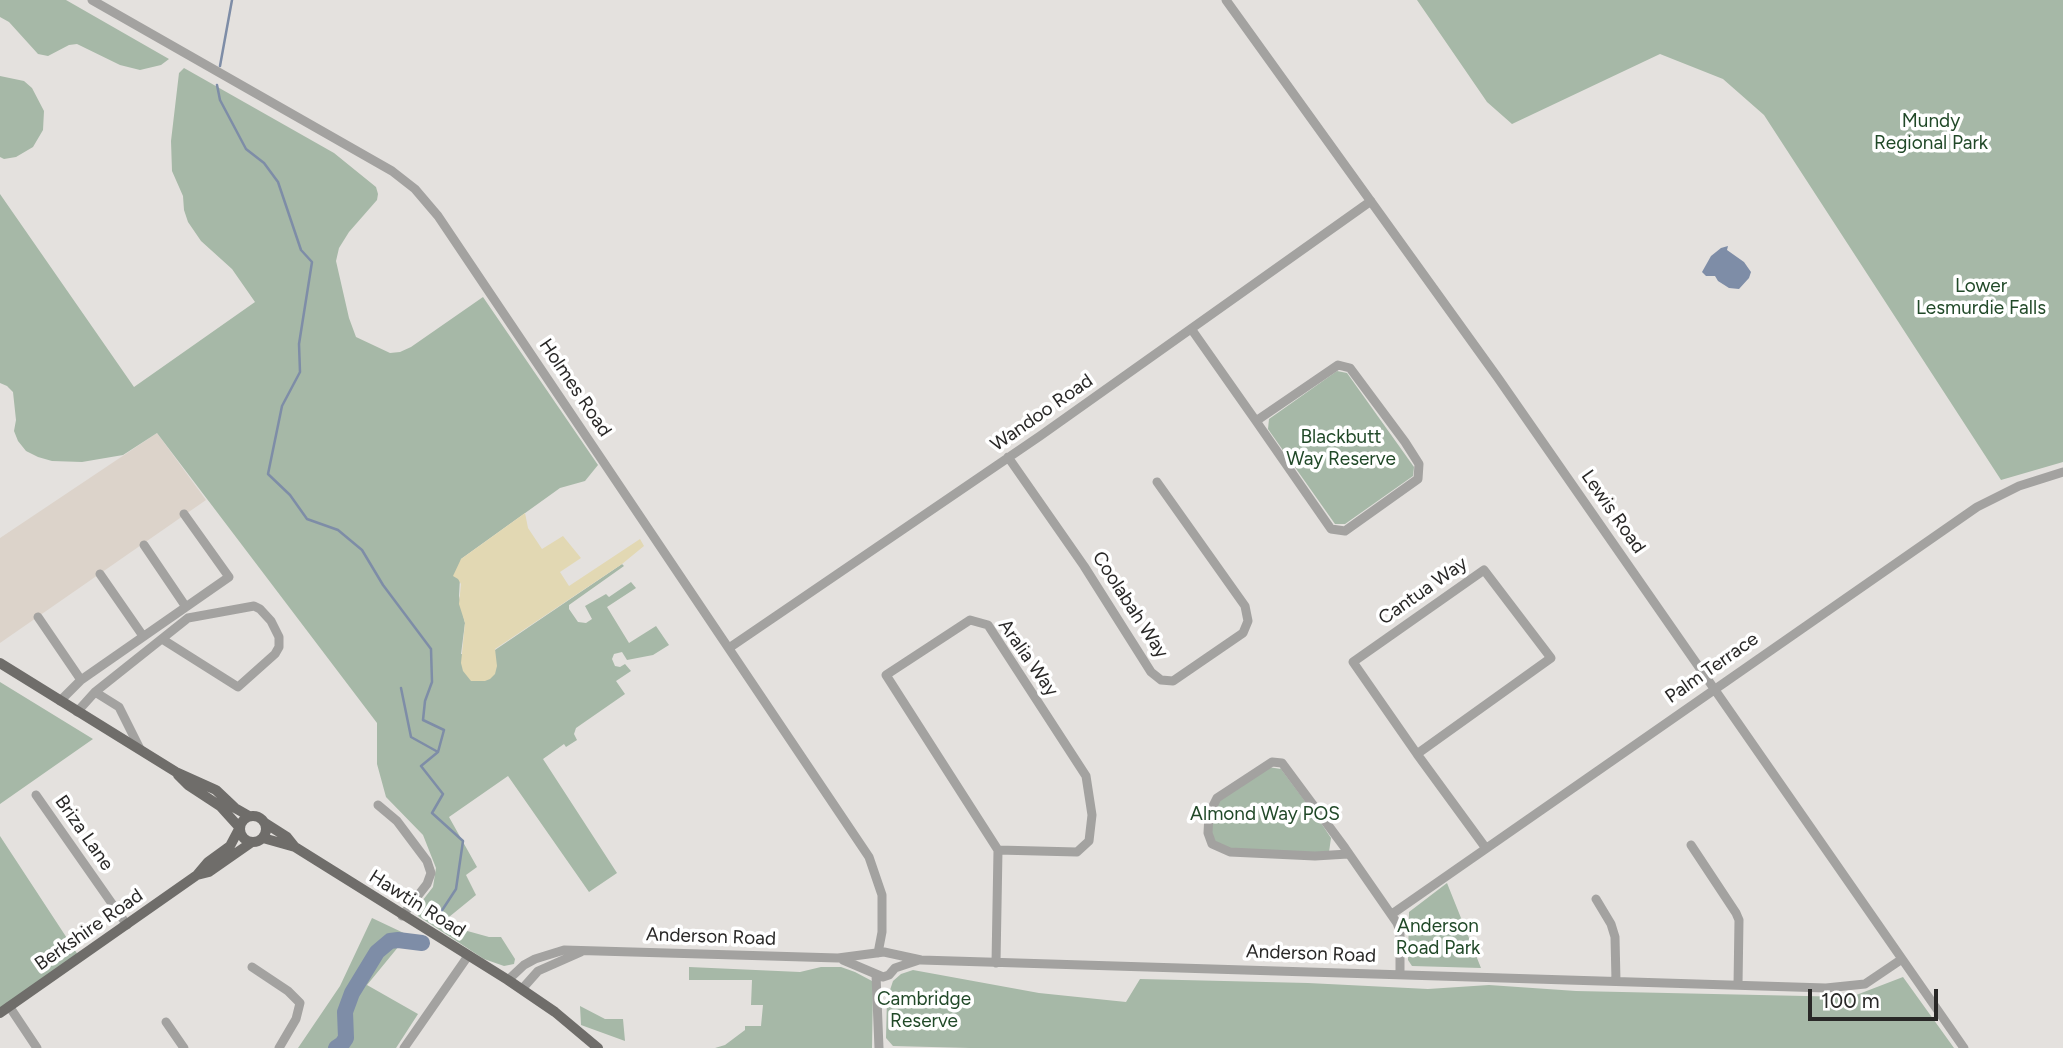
<!DOCTYPE html>
<html>
<head>
<meta charset="utf-8">
<style>
	body { margin:0 }
	#map { position:relative; width:2063px; height:1048px; overflow:hidden; background:#e4e1de; font-family:Figtree,sans-serif }
	canvas { display:block }
	.scale { position:absolute; left:1808px; top:989px; width:130px; height:32px; box-sizing:border-box; border:4px solid #292827; border-top:0; padding-left:9px; font-size:21px; line-height:24px; white-space:nowrap; color:#292827; -webkit-text-stroke:5px #fff; paint-order:stroke }
</style>
</head>
<body>
<div id="map">
<canvas width="2063" height="1048"></canvas>
<div class="scale">100 m</div>
</div>
<script>
const ctx = document.querySelector('canvas').getContext('2d');
ctx.lineJoin = 'round';
function fill(path, color) {
  ctx.fillStyle = color;
  ctx.fill(path, 'evenodd');
}
function shape(rows) {
  const path = new Path2D();
  for (const r of rows) {
    if (r.length === 3) {
      path.moveTo(r[0] + r[2], r[1]);
      path.arc(r[0], r[1], r[2], 0, 2 * Math.PI);
      continue;
    }
    path.moveTo(r[0], r[1]);
    for (let i = 2; i < r.length; i += 2) path.lineTo(r[i], r[i + 1]);
  }
  return path;
}
function stroke(path, color, width, dash) {
  ctx.strokeStyle = color;
  ctx.lineWidth = width;
  ctx.lineCap = dash ? 'butt' : 'round';
  ctx.setLineDash(dash || []);
  ctx.stroke(path);
}
function write(font, color, halo, rows, align = 'center') {
  ctx.font = font + ' Figtree,sans-serif';
  ctx.lineWidth = 7;
  ctx.setLineDash([]);
  ctx.textBaseline = 'middle';
  ctx.strokeStyle = halo;
  ctx.fillStyle = color;
  for (const [text, x, y, turn = 0] of rows) {
    ctx.save();
    ctx.translate(x, y);
    ctx.rotate((+turn || 0) * Math.PI / 180);
    ctx.textAlign = isNaN(turn) ? turn : align;
    if (halo) ctx.strokeText(text, 0, 0);
    ctx.fillText(text, 0, 0);
    ctx.restore();
  }
}
const built = shape([
	[157,433,206,500,0,643,0,538]
]);
const green = shape([
	[0,0,66,0,169,59,161,65,140,70,120,65,77,44,69,45,48,56,38,54,9,22,0,17],
	[1417,0,2063,0,2063,462,2001,480,1764,115,1723,79,1660,54,1512,124,1487,102],
	[184,68,334,153,376,187,378,194,377,200,349,232,339,248,336,261,349,318,356,337,390,353,400,352,411,347,483,297,598,465,585,481,560,488,461,559,459,596,465,623,461,654,495,656,495,650,622,564,624,566,569,605,569,609,578,622,586,623,592,619,585,606,606,594,609,597,631,582,636,588,607,607,629,643,656,626,669,645,653,655,627,660,622,652,614,654,612,659,615,666,620,667,625,664,631,671,616,681,625,694,576,728,574,734,577,740,566,747,564,744,543,759,617,873,589,892,508,776,449,817,477,867,466,875,476,895,449,917,453,927,489,937,501,937,515,959,514,964,504,966,484,959,418,916,419,905,433,887,436,868,423,835,386,797,377,764,377,723,157,433,123,455,82,462,52,461,38,457,26,451,18,441,14,431,16,420,13,392,7,386,0,383,0,194,134,387,255,302,232,269,201,241,188,222,184,210,183,196,172,171,171,141,179,73],
	[0,76,24,81,32,88,44,111,43,130,33,147,16,157,4,159,0,157],
	[1337,371,1347,373,1414,467,1413,476,1345,524,1335,524,1268,429,1269,419],
	[0,682,93,739,0,804],
	[1268,767,1281,769,1319,820,1331,838,1329,852,1230,852,1212,844,1209,814,1217,798],
	[0,836,80,958,0,1014],
	[1447,883,1481,968,1412,966,1408,960,1409,912],
	[372,918,408,935,367,985,418,1014,396,1048,298,1048,340,986],
	[689,967,800,972,821,967,841,967,855,972,872,981,873,985,872,1048,715,1048,725,1045,745,1030,745,1026,761,1026,763,1005,751,1005,752,980,689,980],
	[913,970,1039,993,1126,1002,1140,979,1308,983,1428,989,1489,985,1576,991,1851,997,1903,977,1954,1048,970,1048,893,1046,886,1038,887,999,893,981,901,974],
	[580,1006,605,1019,623,1019,625,1041,581,1025]
]);
const sand = shape([
	[525,513,528,528,542,549,563,536,581,558,560,572,569,586,640,539,644,546,622,564,495,649,497,666,495,674,490,679,485,681,471,681,463,671,461,663,465,623,459,604,461,584,458,579,453,576,461,559]
]);
const water = shape([
	[1728,246,1727,250,1744,262,1751,272,1749,278,1739,289,1729,288,1718,281,1715,276,1706,276,1702,272,1711,256,1721,248]
]);
const stream = shape([
	[220,66,232,0],
	[217,85,220,100,246,149,264,163,278,182,301,250,312,262,299,344,300,372,282,406,268,474,290,495,307,519,338,530,362,550,383,585,431,649,432,682,425,701,423,720,444,730,438,752],
	[401,688,411,737,438,752,421,766,443,794,432,813,463,841,456,889,437,918]
]);
const river = shape([
	[336,1048,342,1044,346,1038,345,1012,352,993,377,952,390,941,398,940,422,943]
]);
const minor = shape([
	[92,0,392,171,415,189,438,216,869,857,882,895,882,932,878,953],
	[1226,0,1498,378,1964,1048],
	[1192,330,1256,421,1331,529,1345,531,1418,479,1419,464,1405,442,1350,368,1338,365,1256,421],
	[1008,457,1084,566,1151,672,1161,680,1173,681,1243,633,1248,621,1245,606,1157,482],
	[144,545,186,607],
	[100,574,143,636],
	[38,617,81,680],
	[729,648,1040,436,1371,201],
	[95,692,119,707,140,749],
	[60,701,81,680,229,577,184,514],
	[77,712,95,692,188,618,254,606,260,609,271,621,279,637,279,647,275,654,238,687,162,639],
	[1417,754,1551,658,1484,570,1353,662,1417,754,1485,847],
	[36,795,127,925],
	[378,805,397,821,427,861,431,873,427,884,402,916],
	[1691,845,1736,913,1739,920,1738,985],
	[1348,854,1315,856,1230,852,1212,844,1208,833,1209,814,1217,798,1272,762,1282,763,1345,848,1397,923,1400,931,1400,975],
	[1596,899,1611,924,1615,937,1616,981],
	[1392,914,1977,507,2019,486,2063,472],
	[843,960,883,977,889,975,895,968,919,960],
	[996,963,998,850,886,675,970,620,988,625,1086,776,1092,815,1089,841,1077,852,998,850],
	[252,967,288,991,300,1003,296,1019,279,1048],
	[876,975,879,1048],
	[508,980,524,965,535,959,564,950,838,958,884,952,921,960,1826,988,1865,984,1902,959],
	[522,989,538,971,581,952],
	[9,1006,37,1048],
	[166,1022,184,1048],
	[404,1048,468,956]
]);
const major = shape([
	[0,663,176,772,216,790,235,808,249,816],
	[178,775,188,785,220,806,239,827],
	[253,829,13],
	[265,823,287,837,295,847],
	[263,838,295,847,508,980,555,1012,598,1048],
	[197,875,209,872,252,842],
	[0,1013,197,875,208,862,230,846,239,829]
]);
const parkNames = [
	["Mundy",1931,121],
	["Regional Park",1931,143],
	["Lower",1981,286],
	["Lesmurdie Falls",1981,308],
	["Blackbutt",1341,437],
	["Way Reserve",1341,459],
	["Almond Way POS",1265,814],
	["Anderson",1438,926],
	["Road Park",1438,948],
	["Cambridge",924,999],
	["Reserve",924,1021]
];
const streetNames = [
	["Holmes Road",575,388,56],
	["Wandoo Road",1042,413,-35],
	["Lewis Road",1613,512,55],
	["Cantua Way",1423,591,-35],
	["Coolabah Way",1130,605,57],
	["Aralia Way",1028,658,55],
	["Palm Terrace",1712,668,-35],
	["Briza Lane",84,833,55],
	["Hawtin Road",417,904,32],
	["Berkshire Road",89,930,-35],
	["Anderson Road",711,937,2],
	["Anderson Road",1311,954,2]
];
fill(built, '#dcd3ca');
fill(green, '#a6b8a7');
fill(sand, '#e2d8b3');
fill(water, '#7e8da7');
stroke(stream, '#7e8da7', 2.5);
stroke(river, '#7e8da7', 16);
stroke(minor, '#a3a2a0', 9);
stroke(major, '#6f6d6a', 10);
write('19px', '#214928', '#fff', parkNames);
write('19px', '#292827', '#fff', streetNames);
</script>
</body>
</html>
